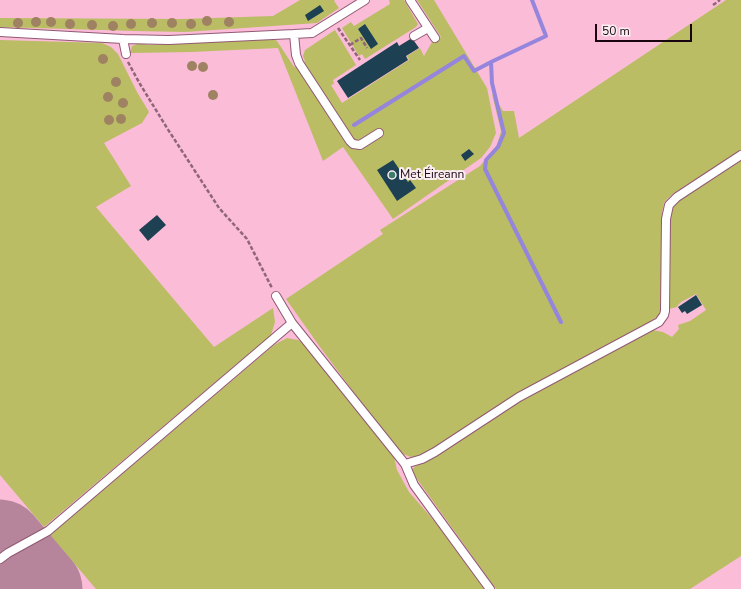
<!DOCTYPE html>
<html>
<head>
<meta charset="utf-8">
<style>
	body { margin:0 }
	#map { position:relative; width:741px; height:589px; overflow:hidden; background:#fbbcd8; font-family:"Nunito Sans",sans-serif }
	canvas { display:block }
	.scale { position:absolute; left:595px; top:24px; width:97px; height:18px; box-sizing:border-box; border:2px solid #19050f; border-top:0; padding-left:5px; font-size:12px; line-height:14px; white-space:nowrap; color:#19050f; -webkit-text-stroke:3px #fbeef3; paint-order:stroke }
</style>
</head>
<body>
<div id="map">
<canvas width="741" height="589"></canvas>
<div class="scale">50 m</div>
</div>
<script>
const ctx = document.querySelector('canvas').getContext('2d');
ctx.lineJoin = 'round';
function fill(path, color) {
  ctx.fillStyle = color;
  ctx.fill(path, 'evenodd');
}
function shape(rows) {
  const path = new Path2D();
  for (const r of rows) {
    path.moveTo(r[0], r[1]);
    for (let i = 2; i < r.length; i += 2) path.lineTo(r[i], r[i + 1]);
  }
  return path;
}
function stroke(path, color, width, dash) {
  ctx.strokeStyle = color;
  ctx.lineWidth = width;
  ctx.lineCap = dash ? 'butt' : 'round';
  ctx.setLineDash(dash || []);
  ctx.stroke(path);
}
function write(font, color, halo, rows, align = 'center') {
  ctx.font = font + ' "Nunito Sans",sans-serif';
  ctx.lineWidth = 4;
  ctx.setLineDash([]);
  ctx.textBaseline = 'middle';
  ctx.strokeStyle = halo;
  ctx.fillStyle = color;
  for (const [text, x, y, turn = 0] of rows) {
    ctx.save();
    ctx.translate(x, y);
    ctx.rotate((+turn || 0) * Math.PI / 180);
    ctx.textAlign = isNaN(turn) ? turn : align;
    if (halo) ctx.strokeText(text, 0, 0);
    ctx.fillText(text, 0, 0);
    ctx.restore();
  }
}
const green = shape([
	[300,0,335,0,334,1,339,8,317,23,185,32,135,31,0,27,0,18,182,19,273,16],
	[389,0,404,0,418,24,416,27,365,59,362,54,359,56,342,28,351,22,354,26,390,4],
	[417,0,434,0,487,88,496,133,490,147,481,158,393,219,343,147,323,161,278,48,191,52,130,53,132,46,140,43,149,45,272,38,277,41,294,67,305,61,303,56,305,50,335,30,356,65,333,80,334,84,331,85,342,103,409,60,407,56,420,48,424,56,432,42,441,37],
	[726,0,741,0,741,150,674,193,667,199,664,203,662,212,661,309,658,316,631,335,496,408,421,456,411,457,403,454,384,433,320,347,286,299,383,234,380,230,480,166,497,145,501,131,492,94,503,111,514,111,519,138],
	[0,40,102,43,111,47,118,54,137,92,149,112,142,123,104,143,131,186,96,207,214,347,273,308,275,322,271,335,44,527,0,475],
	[741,159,741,556,690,589,496,589,422,486,412,472,412,469,421,462,507,407,652,330,663,332,672,337,679,329,678,325,690,321,706,310,696,294,681,302,678,305,677,307,669,309,670,222,672,210,673,206,683,197],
	[287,338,298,340,305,344,394,457,397,470,409,492,436,523,484,589,96,589,50,535,274,345]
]);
const stream = shape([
	[491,62,546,36,532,0],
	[354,125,464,56,474,71,491,62,492,83,504,133,498,147,486,160,485,169,561,322]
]);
const runway = shape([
	[0,543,39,589]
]);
const building = shape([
	[320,5,324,11,308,21,305,15],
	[365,24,378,44,371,49,358,29],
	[412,38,419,48,406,56,408,60,348,98,337,81,397,42,399,46],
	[469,149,474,154,465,161,461,155],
	[393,160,408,182,410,180,416,188,397,201,377,170],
	[157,215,166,225,148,241,139,230],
	[696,295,702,305,687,314,685,311,682,313,678,307]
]);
const path = shape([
	[713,5,720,0],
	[338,28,360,60],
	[350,45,361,38,367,48],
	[128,62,140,84,167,128,219,208,247,239,272,288]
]);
const lane = shape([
	[365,0,312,33,294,34,296,55,299,63,350,141,353,144,360,145,379,133],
	[410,0,435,38],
	[0,32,123,39,169,40,294,34],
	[414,36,428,28],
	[123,39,126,54],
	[276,296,292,323,405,464,414,485,490,589],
	[405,464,422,459,435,452,519,397,659,322,664,315,665,311,666,219,669,205,677,197,741,155],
	[0,559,8,553,48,531,292,323]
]);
const trees = [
	[207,21],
	[36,22],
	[51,22],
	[229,22],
	[18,23],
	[152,23],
	[172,23],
	[70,24],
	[131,24],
	[191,24],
	[92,25],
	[113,26],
	[103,59],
	[192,66],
	[203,67],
	[116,82],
	[213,95],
	[108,97],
	[123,103],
	[121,119],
	[109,120]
];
const markers = [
	[392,175,4,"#3f7d6a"]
];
const poiNames = [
	["Met Éireann",400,175]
];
fill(green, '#babd63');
stroke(stream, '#9585dc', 4);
stroke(runway, '#b6849b', 87);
fill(building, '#1d4152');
stroke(lane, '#915973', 10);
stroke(path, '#8f6578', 2.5, [4, 2]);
stroke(lane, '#fff', 8);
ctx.fillStyle = '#9e8261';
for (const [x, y] of trees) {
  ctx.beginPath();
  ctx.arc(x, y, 5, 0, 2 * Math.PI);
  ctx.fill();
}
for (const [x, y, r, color] of markers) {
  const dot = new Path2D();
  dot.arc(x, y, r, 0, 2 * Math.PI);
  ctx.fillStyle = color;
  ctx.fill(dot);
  stroke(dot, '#fbeef3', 1.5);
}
write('12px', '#19050f', '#fbeef3', poiNames, 'left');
</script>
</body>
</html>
